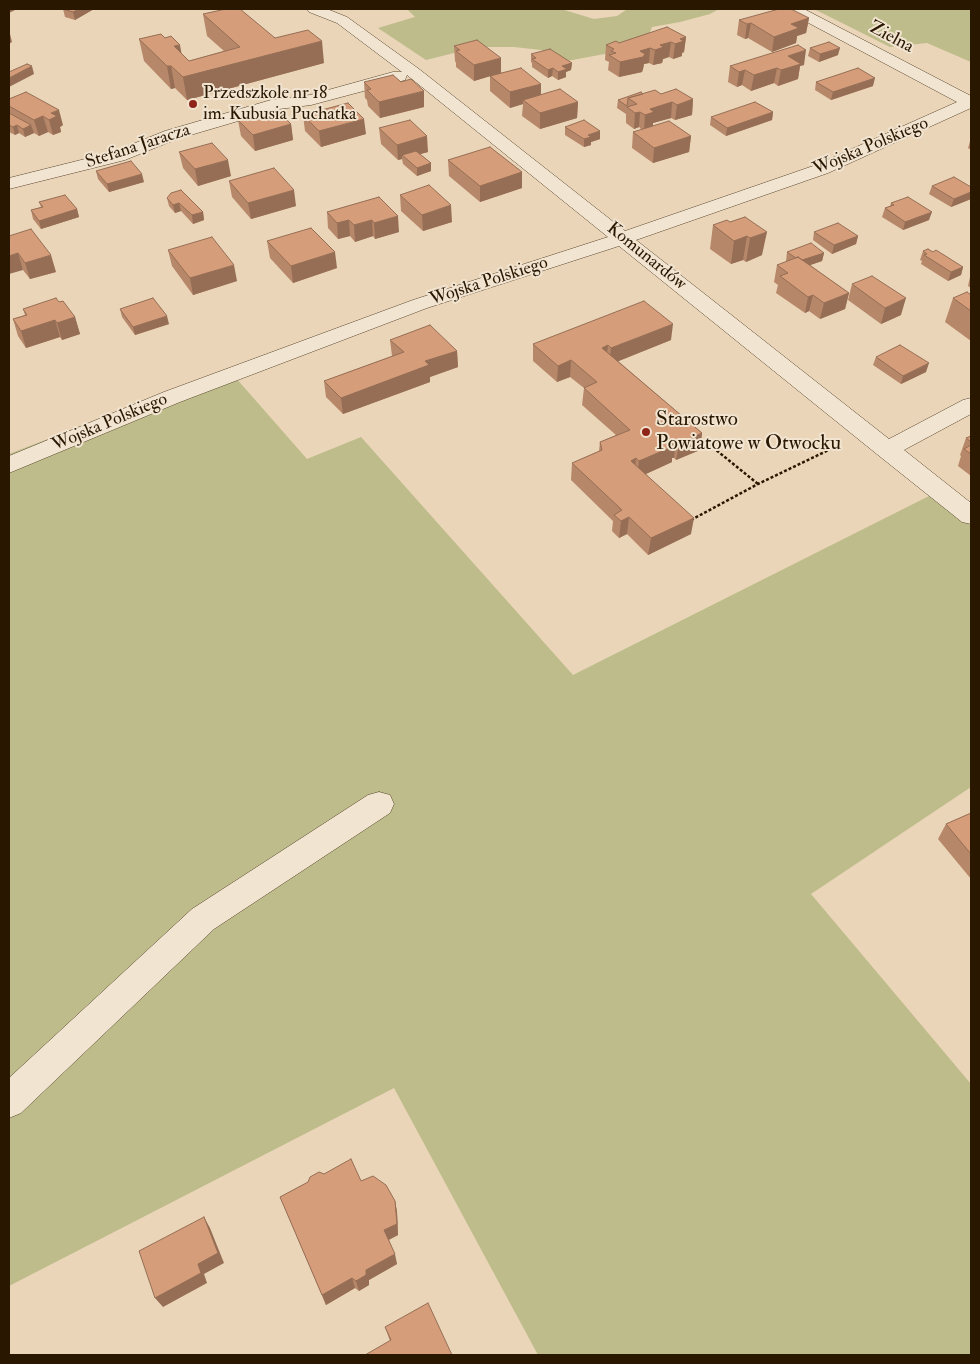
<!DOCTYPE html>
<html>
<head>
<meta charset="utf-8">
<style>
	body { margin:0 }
	#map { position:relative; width:980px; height:1364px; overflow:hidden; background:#ead5b8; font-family:"IM FELL Double Pica",serif }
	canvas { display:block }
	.frame { position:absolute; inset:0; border:10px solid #291700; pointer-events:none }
</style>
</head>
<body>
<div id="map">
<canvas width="980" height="1364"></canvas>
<div class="frame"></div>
</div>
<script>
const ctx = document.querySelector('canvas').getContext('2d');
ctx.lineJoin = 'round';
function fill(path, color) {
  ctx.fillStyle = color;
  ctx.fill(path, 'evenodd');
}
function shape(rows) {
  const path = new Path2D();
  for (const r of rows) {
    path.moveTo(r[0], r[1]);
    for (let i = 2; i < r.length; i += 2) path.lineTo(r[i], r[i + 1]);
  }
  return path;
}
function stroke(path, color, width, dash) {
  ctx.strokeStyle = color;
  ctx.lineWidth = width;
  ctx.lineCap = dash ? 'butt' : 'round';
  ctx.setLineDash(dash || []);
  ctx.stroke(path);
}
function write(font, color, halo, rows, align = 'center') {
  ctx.font = font + ' "IM FELL Double Pica",serif';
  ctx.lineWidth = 4;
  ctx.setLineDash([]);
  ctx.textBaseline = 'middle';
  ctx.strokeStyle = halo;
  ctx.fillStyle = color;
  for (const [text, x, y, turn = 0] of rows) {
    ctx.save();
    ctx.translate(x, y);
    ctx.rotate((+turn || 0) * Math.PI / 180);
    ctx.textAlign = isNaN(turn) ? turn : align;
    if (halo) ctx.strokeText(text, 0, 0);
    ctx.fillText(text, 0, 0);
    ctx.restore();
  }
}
const green = shape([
	[407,9,561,9,594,19,617,16,626,10,625,9,719,9,710,14,680,22,652,27,648,37,610,53,567,61,541,50,514,47,478,47,426,60,378,28,415,17],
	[814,9,971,9,971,62,927,43,890,47],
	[228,369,307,459,361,437,573,675,939,491,971,515,971,787,811,894,971,1084,971,1355,538,1355,394,1088,9,1286,9,454]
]);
const path = shape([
	[705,441,758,484],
	[691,520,758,484,839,445]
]);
const minor = shape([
	[307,9,327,9,347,17,419,69,625,231,816,165,957,102,788,12,786,9,804,9,971,96,971,108,828,173,636,240,889,439,963,400,971,398,971,414,904,450,971,503,971,524,962,522,878,455,619,246,427,308,180,402,9,473,9,456,164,392,413,300,608,237,407,75,405,80,311,105,279,109,177,139,125,160,9,189,9,178,113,152,165,131,271,100,310,95,393,72,402,72,337,23,309,12,307,9],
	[379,792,390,795,394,804,390,813,214,929,21,1113,9,1118,9,1078,192,909,368,795,379,792]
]);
const wall = shape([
	[63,9,94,9,75,20,65,17],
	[203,14,275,38,324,63,187,100,175,88,171,89,144,61,139,39,165,38,189,61,224,51,207,36],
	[809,18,806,33,797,36,796,43,772,52,748,38,745,39,737,35,739,20],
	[686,37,684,52,682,53,682,56,673,59,669,57,663,59,662,63,653,65,649,63,644,64,643,69,642,72,619,77,608,70,609,62,605,60,606,45,619,43],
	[454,46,541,95,578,102,577,118,540,129,522,116,523,104,510,108,490,91,490,76,474,81,456,67,456,63,455,61],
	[810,48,838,55,819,62,808,56],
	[531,54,572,63,571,70,566,72,566,77,558,80,552,76,548,78,532,67,532,63,531,62],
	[804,65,800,66,798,79,778,86,774,83,751,91,742,85,737,87,728,82,730,66],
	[364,82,424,107,380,118,368,106,367,100,365,98],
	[816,82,873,86,831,100,815,90],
	[643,94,661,94,693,99,692,115,675,120,671,118,653,123,653,126,691,136,689,152,653,163,632,148,633,132,642,130,639,127,634,129,626,123,626,114,617,108,618,100],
	[9,99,63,125,60,127,61,132,53,135,48,132,39,136,34,133,25,137,19,133,15,135,9,132],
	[773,112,772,120,726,136,710,125,711,117],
	[303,115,366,134,321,147,305,131],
	[238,120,291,124,293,140,255,151,241,136],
	[565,127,600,139,591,142,591,145,584,147,565,135],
	[379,128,428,152,420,154,431,163,431,171,417,176,403,164,402,159,398,160,381,144],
	[971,138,971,150,968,148],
	[179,152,231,176,198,186,183,168],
	[448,160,522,172,522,188,480,202,449,176],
	[96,171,144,182,109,192,98,179],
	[229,181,296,206,251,219,232,197],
	[932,186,971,187,971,199,951,207,929,194],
	[400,195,452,222,423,231,401,211],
	[379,197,399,232,375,239,373,236,355,242,350,236,338,239,328,228,327,212],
	[167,198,203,212,204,220,193,224,181,211,175,213,169,206],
	[39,202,77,209,79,217,41,229,33,219,31,210,41,207],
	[891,203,929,220,903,230,882,217,885,208,890,206],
	[745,217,762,255,746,262,743,260,731,264,710,249,713,225,730,222],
	[814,232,858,236,856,244,832,254,813,240],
	[9,236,56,272,30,279,23,270],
	[267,241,337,268,293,283,270,258],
	[168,250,237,281,193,295,172,266],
	[923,251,963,267,961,275,948,281,921,264,922,261,920,260],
	[787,252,824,253,822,261,810,265,849,293,845,309,820,319,809,311,805,313,776,293,778,285,774,282,777,265,787,262,786,261],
	[970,277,971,277,971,288,968,286],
	[852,284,901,315,881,324,848,300],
	[971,295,971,341,945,322,953,298],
	[59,302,75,317,80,334,62,340,60,337,26,348,18,336,13,319,25,315,23,309],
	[120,309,169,324,135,335,122,317],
	[390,340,457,351,458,367,430,377,430,382,343,414,326,397,324,381,392,356],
	[671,340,618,361,702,433,700,450,676,460,674,458,672,458,672,462,646,474,691,534,648,555,627,534,619,538,612,531,613,521,571,480,572,463,599,451,600,442,616,435,582,405,584,388,570,377,557,382,533,361,533,344],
	[876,357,926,372,901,384,873,365],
	[971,436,971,476,958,466,961,456,960,455,966,438],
	[971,813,971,879,938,839,946,824],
	[324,1174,361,1181,395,1201,397,1212,398,1235,389,1240,397,1264,369,1280,369,1285,359,1291,355,1288,326,1305,280,1197],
	[385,1327,452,1355,390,1341]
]);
const shadedWall = shape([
	[9,9,17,9,9,13],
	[79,9,94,9,75,20,73,12],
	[809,18,806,33,797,36,796,43,772,52,774,37,791,24],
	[751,23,748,38,745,39,747,24],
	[10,34,12,42,9,44,9,35],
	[686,37,684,52,682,53,682,56,673,59,675,44,680,39],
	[322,41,324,63,187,100,183,77],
	[671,42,669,57,663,59,662,63,653,65,655,50,660,45],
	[180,45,184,67,174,46],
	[650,48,649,63,644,64,643,69,642,72,619,77,620,62,640,51],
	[840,48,838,55,819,62,820,54],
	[806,50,804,65,800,66,798,79,778,86,781,70,788,56],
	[501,58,501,73,474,81,474,65],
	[572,63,571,70,566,72,566,77,558,80,558,72,562,66],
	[32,66,34,74,9,87,9,78],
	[167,66,171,66,175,88,171,89],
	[553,68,552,76,548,78,548,70],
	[777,68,774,83,751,91,754,75],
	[745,70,742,85,737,87,739,72],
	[875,78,873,86,831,100,833,92],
	[541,84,541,99,523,100,523,104,510,108,510,92],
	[424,91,424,107,380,118,379,102],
	[693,99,692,115,675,120,677,105],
	[578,102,577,118,540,129,540,113],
	[672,102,671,118,653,123,653,128,644,131,645,115,650,109],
	[59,110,63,125,60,127,61,132,53,135,49,120,51,113],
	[640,112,639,127,634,129,635,113],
	[773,112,772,120,726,136,727,128],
	[43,116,48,132,39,136,34,120],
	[364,119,366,134,321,147,319,131],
	[291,124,293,140,255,151,253,135],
	[17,125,19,133,15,135,13,127],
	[31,125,34,133,25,137,23,129],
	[600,131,600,139,591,142,591,145,584,147,584,139,588,135],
	[427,136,428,152,406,158,402,155,402,159,398,160,397,145],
	[691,136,689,152,653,163,654,148],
	[228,160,231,176,198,186,195,169],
	[431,163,431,171,417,176,417,168],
	[522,172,522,188,480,202,480,186],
	[142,174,144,182,109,192,107,184],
	[294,190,296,206,251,219,248,203],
	[971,192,971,199,951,207,954,199],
	[179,203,181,211,175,213,173,205],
	[451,205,452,222,423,231,422,215],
	[77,209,79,217,41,229,39,221],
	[203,212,204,220,193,224,192,215],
	[932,212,929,220,903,230,905,222],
	[398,216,399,232,375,239,374,223],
	[349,220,350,236,338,239,337,223],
	[372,220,373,236,355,242,354,225],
	[767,232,762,255,746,262,750,238],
	[747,236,743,260,731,264,734,241],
	[858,236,856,244,832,254,834,245],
	[335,252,337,268,293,283,291,266],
	[18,253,23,270,9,274,9,256],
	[824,253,822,261,799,269,800,261],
	[51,255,56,272,30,279,25,263],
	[234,265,237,281,193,295,190,278],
	[963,267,961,275,948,281,951,272],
	[849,293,845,309,820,319,824,303],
	[813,295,809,311,805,313,808,297],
	[906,298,901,315,881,324,885,308],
	[167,316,169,324,135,335,133,327],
	[75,317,80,334,62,340,57,323],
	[55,320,60,337,26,348,21,331],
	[673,324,671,340,609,365,611,348],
	[608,345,606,362,602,348],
	[457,351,458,367,430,377,430,382,343,414,341,398,425,361],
	[571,360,570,377,557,382,558,366],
	[929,363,926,372,901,384,903,376],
	[702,433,700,450,676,460,679,444],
	[676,441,674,458,672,458,672,462,637,478,639,461],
	[636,458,634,475,631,461],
	[629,517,627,534,619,538,621,521],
	[694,518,691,534,648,555,651,538],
	[395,1201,397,1212,398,1235,386,1241,384,1230],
	[204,1217,210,1228,224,1263,204,1274,207,1283,163,1307,155,1298],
	[395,1254,397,1264,369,1280,369,1285,359,1291,356,1281,366,1270],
	[352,1278,355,1288,326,1305,322,1295]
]);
const building = shape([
	[63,9,79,9,73,12,63,9],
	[226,9,240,9,275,38,308,30,322,41,183,77,171,66,167,66,139,39,161,34,165,38,171,36,180,45,174,46,189,61,240,47,203,14,226,9],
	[779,9,791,9,809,18,791,24,799,28,774,37,751,23,747,24,739,20,779,9],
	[667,27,686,37,680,39,684,41,675,44,671,42,660,45,664,47,655,50,650,48,640,51,645,54,643,57,620,62,609,55,616,53,611,51,614,49,606,45,616,41,619,43,667,27],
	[477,40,501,58,474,65,456,51,460,50,454,46,477,40],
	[829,42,840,48,820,54,810,48,829,42],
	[798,45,806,50,788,56,801,64,781,70,777,68,754,75,745,70,739,72,730,66,798,45],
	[550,49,572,63,562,66,567,69,558,72,553,68,548,70,532,59,536,58,531,54,550,49],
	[27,64,32,66,9,78,9,72,27,64],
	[521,68,541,84,510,92,490,76,521,68],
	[858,68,875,78,833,92,816,82,858,68],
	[393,75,401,82,411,79,424,91,379,102,367,90,371,89,364,82,393,75],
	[560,89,578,102,540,113,523,100,560,89],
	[676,89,693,99,677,105,672,102,650,109,654,112,645,115,640,112,635,113,627,107,637,104,628,98,655,90,661,94,676,89],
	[26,92,59,110,51,113,57,116,49,120,43,116,34,120,9,106,9,99,26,92],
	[641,92,643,94,628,98,627,106,618,100,641,92],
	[755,102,773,112,727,128,711,117,755,102],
	[348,103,364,119,319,131,303,115,348,103],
	[276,110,291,124,253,135,238,120,276,110],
	[9,113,31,125,23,129,17,125,13,127,9,125,9,113],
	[410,120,427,136,397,145,379,128,410,120],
	[584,120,600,131,588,135,591,137,584,139,565,127,584,120],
	[669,121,691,136,654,148,633,132,669,121],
	[212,143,228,160,195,169,179,152,212,143],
	[490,147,522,172,480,186,448,160,490,147],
	[416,151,431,163,417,168,402,155,416,151],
	[131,161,142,174,107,184,96,171,131,161],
	[274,168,294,190,248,203,229,181,274,168],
	[954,177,971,187,971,192,954,199,932,186,954,177],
	[429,185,451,205,422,215,400,195,429,185],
	[181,190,203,212,192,215,179,203,173,205,167,198,171,193,181,190],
	[65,195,77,209,39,221,31,210,43,207,39,202,65,195],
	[379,197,398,216,374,223,372,220,354,225,349,220,337,223,327,212,379,197],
	[908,197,932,212,905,222,885,208,894,205,891,203,908,197],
	[745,217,767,232,750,238,747,236,734,241,713,225,727,220,730,222,745,217],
	[838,223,858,236,834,245,814,232,838,223],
	[311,228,335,252,291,266,267,241,311,228],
	[31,229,51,255,25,263,18,253,9,256,9,236,31,229],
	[212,237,234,265,190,278,168,250,212,237],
	[811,243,824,253,802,260,798,257,796,258,787,252,811,243],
	[928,249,933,252,936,250,963,267,951,272,924,255,927,254,923,251,928,249],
	[798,257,849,293,824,303,813,295,808,297,780,276,788,273,777,265,798,257],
	[872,276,906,298,885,308,852,284,872,276],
	[967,292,971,295,971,311,953,298,967,292],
	[56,298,59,302,63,301,75,317,57,323,55,320,21,331,13,319,27,315,23,309,56,298],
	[153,298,167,316,133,327,120,309,153,298],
	[644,301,673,324,611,348,608,345,602,348,702,433,679,444,676,441,671,443,674,446,639,461,636,458,631,461,694,518,651,538,629,517,621,521,614,515,622,510,572,463,602,450,600,442,630,430,584,388,597,382,571,360,558,366,533,344,644,301],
	[430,325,457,351,425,361,429,365,341,398,324,381,404,352,390,340,430,325],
	[900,345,929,363,903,376,876,357,900,345],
	[971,436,971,442,966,438,971,436],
	[971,445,971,454,964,449,971,445],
	[971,813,971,854,946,824,971,813],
	[351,1159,361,1181,373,1176,386,1185,395,1201,397,1224,384,1230,395,1254,366,1270,366,1275,356,1281,352,1278,322,1295,280,1197,308,1182,310,1177,319,1172,324,1174,351,1159],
	[204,1217,218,1253,198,1264,201,1273,155,1298,139,1251,204,1217],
	[428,1303,452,1355,365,1355,391,1340,385,1327,428,1303]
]);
const markers = [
	[193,104,5,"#8f2418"],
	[646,432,5,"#8f2418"]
];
const farStreetnames = [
	["Zielna",891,38,28],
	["Stefana Jaracza",138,147,-18],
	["Wojska Polskiego",871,147,-23],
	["Komunardów",646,257,39],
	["Wojska Polskiego",489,282,-18],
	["Wojska Polskiego",110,423,-23]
];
const farPoinames = [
	["Przedszkole nr 18",203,94],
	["im. Kubusia Puchatka",203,115]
];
const poiNames = [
	["Starostwo",656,420],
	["Powiatowe w Otwocku",656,444]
];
fill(green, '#bdbc8a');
stroke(minor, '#59462e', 1);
stroke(path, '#291700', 2.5, [3, 2]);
fill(minor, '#f1e4d1');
fill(wall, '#b78769');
fill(shadedWall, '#956e55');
fill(building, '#d59d7a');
stroke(building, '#956e55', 1);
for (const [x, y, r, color] of markers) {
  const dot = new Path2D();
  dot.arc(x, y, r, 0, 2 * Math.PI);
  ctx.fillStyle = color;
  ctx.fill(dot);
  stroke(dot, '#f1e4d1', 2);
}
write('18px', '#291700', '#f1e4d1', farStreetnames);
write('18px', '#291700', '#f1e4d1', farPoinames, 'left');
write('21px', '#291700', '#f1e4d1', poiNames, 'left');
</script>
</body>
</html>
